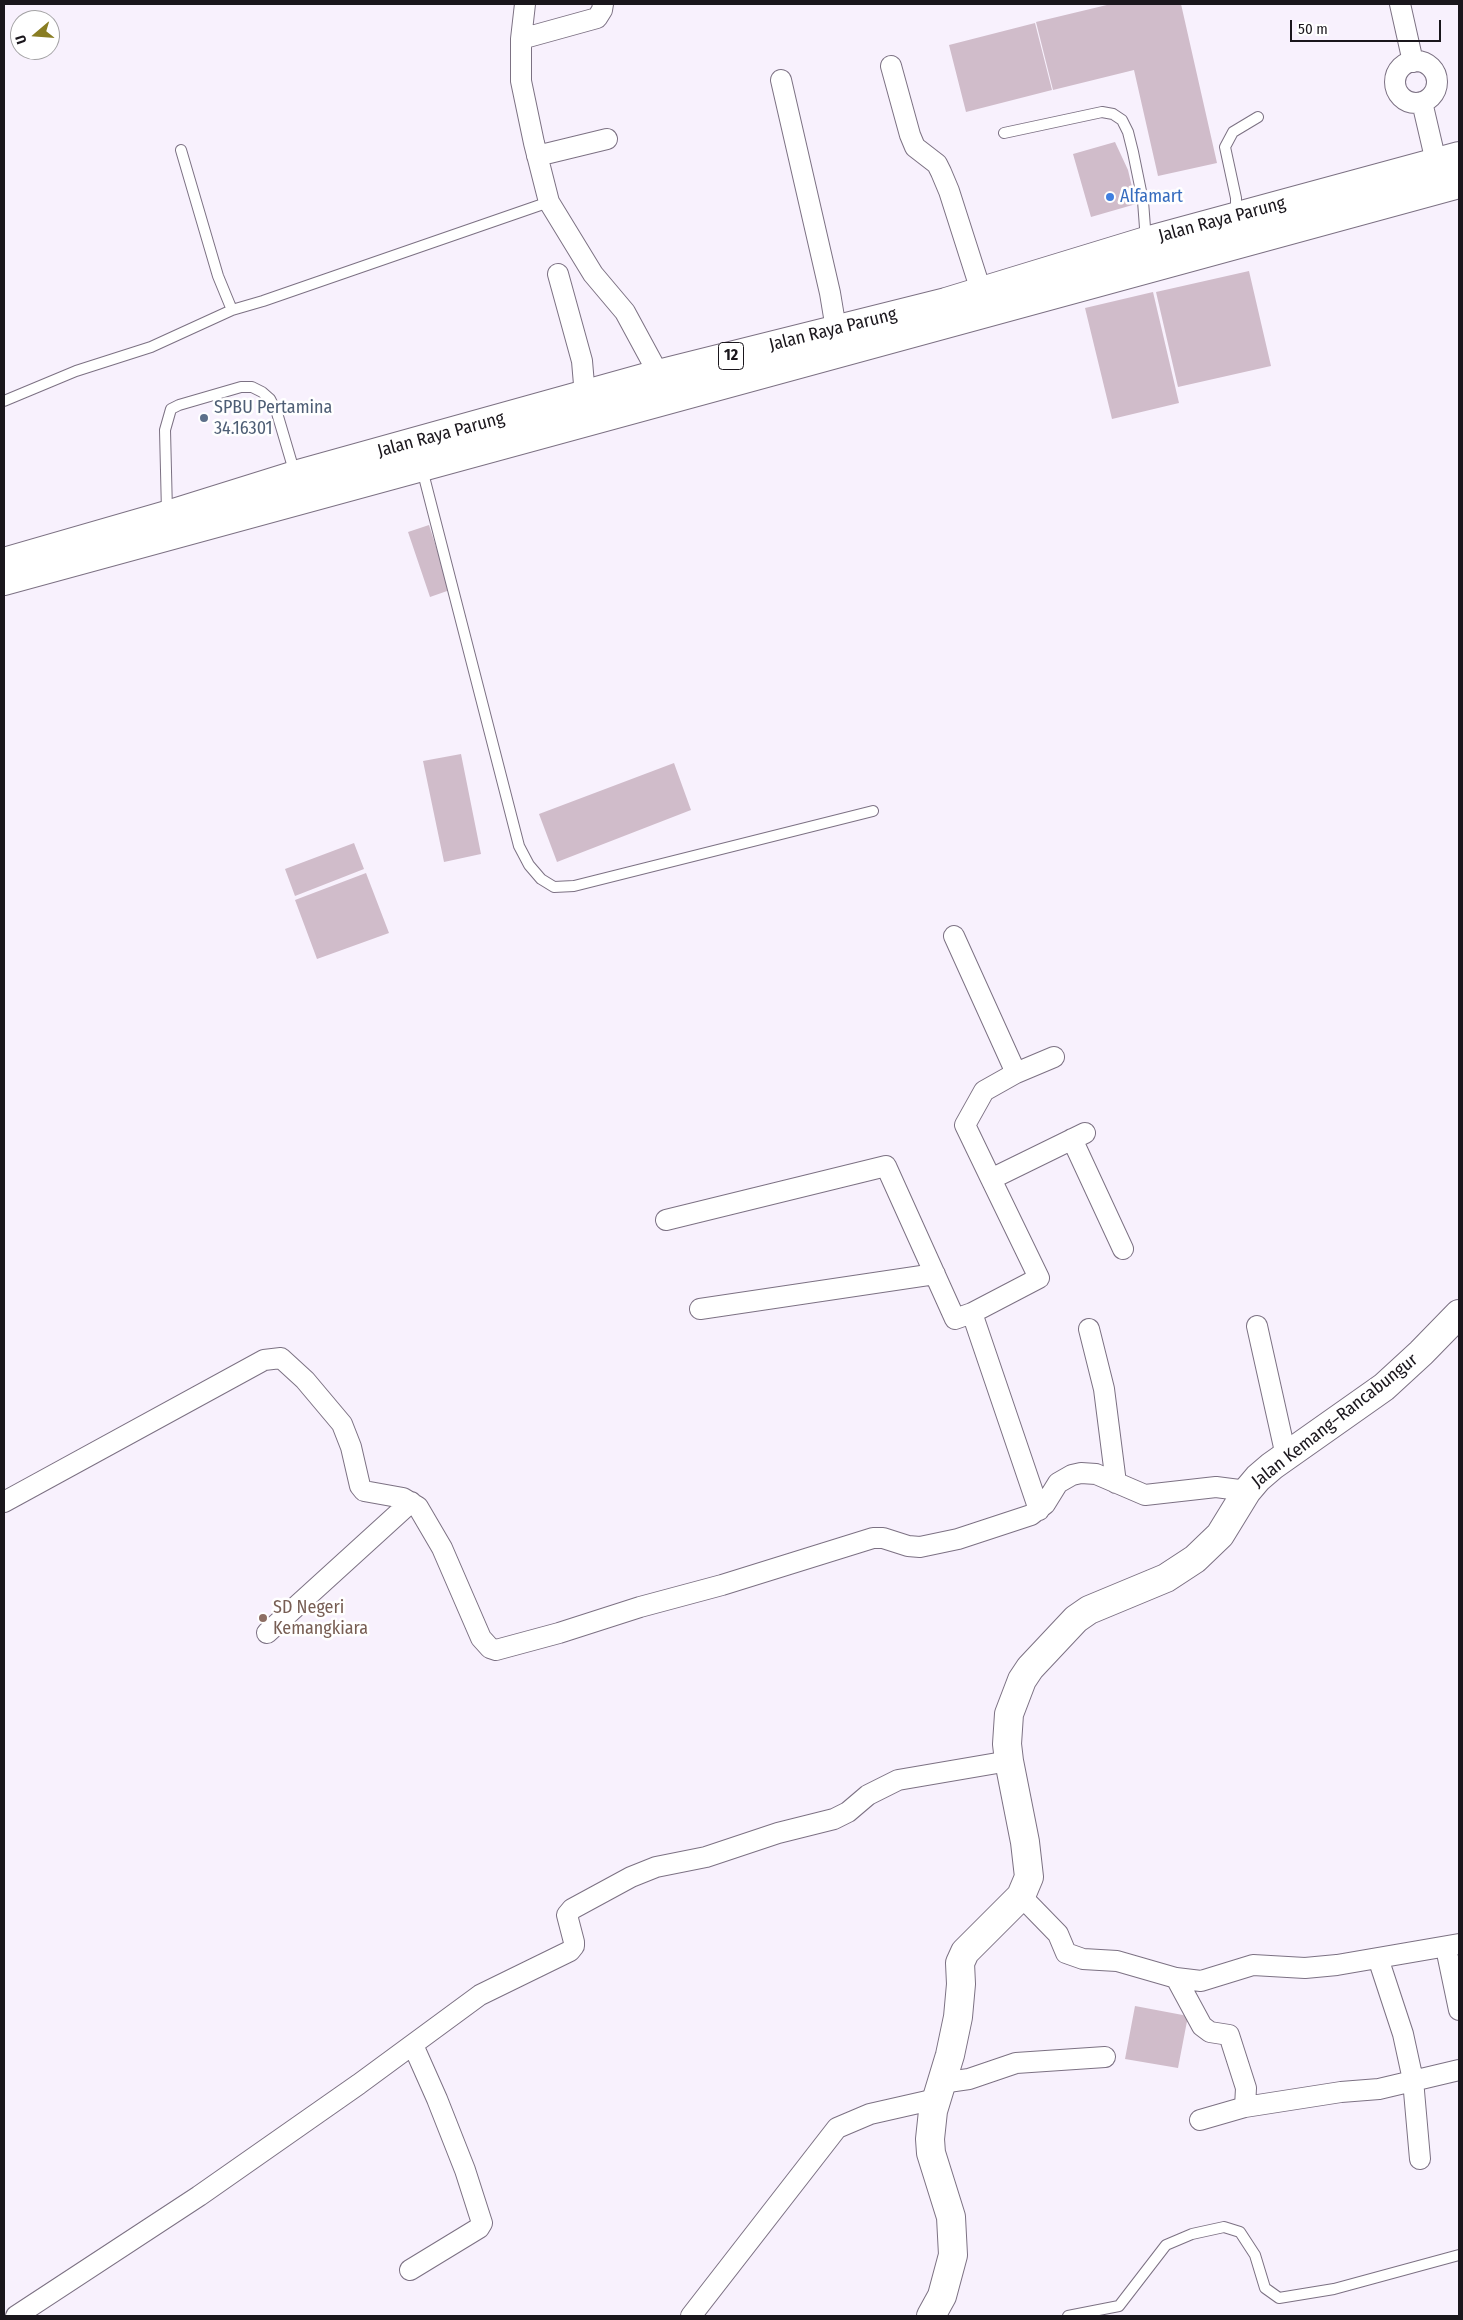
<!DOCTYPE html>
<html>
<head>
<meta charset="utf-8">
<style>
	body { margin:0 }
	#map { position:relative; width:1463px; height:2320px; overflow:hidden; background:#f8f1fd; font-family:"Fira Sans Condensed",sans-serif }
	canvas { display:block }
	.frame { position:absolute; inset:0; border:5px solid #1a161c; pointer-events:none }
	.north { position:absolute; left:10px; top:10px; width:50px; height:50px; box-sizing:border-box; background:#fff; border:1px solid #a3a2a4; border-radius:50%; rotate:252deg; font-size:14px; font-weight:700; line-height:20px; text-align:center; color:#1a161c }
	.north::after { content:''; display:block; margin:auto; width:18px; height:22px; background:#897d23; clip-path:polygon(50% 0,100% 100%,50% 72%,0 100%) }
	.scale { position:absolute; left:1290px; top:20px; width:151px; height:22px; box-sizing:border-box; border:2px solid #1a161c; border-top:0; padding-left:6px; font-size:15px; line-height:18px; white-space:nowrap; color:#1a161c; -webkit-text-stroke:4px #fff; paint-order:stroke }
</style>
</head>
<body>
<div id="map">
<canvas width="1463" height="2320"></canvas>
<div class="frame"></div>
<div class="north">U</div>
<div class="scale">50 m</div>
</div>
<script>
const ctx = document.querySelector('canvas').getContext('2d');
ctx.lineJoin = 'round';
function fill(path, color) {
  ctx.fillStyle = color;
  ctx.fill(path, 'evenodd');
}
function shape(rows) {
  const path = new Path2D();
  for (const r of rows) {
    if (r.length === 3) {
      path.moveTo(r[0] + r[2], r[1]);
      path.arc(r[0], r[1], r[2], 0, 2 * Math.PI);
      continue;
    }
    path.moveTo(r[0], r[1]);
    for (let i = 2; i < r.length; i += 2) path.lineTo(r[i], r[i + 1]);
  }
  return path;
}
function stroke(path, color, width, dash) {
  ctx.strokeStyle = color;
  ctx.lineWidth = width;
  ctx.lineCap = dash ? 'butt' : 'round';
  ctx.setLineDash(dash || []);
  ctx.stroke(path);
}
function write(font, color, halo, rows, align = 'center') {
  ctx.font = font + ' "Fira Sans Condensed",sans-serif';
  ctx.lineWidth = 5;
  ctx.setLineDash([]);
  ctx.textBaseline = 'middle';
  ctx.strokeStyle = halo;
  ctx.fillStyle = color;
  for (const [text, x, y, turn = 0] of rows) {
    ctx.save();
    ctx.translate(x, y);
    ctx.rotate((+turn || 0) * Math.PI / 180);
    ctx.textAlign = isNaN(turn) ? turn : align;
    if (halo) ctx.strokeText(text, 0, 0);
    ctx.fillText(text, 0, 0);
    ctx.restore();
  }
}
const building = shape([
	[1111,4,1181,4,1217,163,1158,176,1134,70,1053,90,1036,22],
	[1035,23,1052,90,966,112,949,45],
	[1115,142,1128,170,1136,204,1091,217,1073,154],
	[1249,271,1271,366,1178,387,1156,292],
	[1153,292,1179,403,1112,419,1085,308],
	[429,525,450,590,430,597,408,532],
	[461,754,481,854,444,862,423,761],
	[674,763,691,810,557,862,539,814],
	[354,843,364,869,295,896,285,869],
	[366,873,389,933,317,959,295,900],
	[1135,2006,1188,2016,1178,2068,1125,2059]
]);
const lane = shape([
	[1004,133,1102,112,1113,114,1122,120,1128,132,1133,152,1143,201,1146,241],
	[181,150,218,276,232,310,263,301,549,202],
	[1236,216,1236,198,1225,147,1233,132,1258,117],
	[4,401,76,371,151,347,232,310],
	[422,469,519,846,529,865,541,879,554,887,574,886,873,811],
	[167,512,165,430,171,409,179,405,241,387,252,387,262,392,270,399,277,413,295,474],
	[1068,2316,1119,2306,1166,2245,1192,2234,1224,2227,1240,2232,1255,2255,1265,2288,1279,2298,1334,2289,1459,2255]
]);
const street = shape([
	[525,4,521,39,521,81,534,143,549,202,593,274,625,312,664,384],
	[1400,4,1413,62],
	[521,39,597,18,602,10,603,4],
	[1416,82,21],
	[891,66,910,135,915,147,937,164,941,172,949,191,981,291],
	[781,80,830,293,836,329],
	[1422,102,1436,162],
	[537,156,607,139],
	[558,274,582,361,585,396],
	[954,936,1016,1073],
	[1072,1139,1123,1249],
	[991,1179,965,1125,984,1091,1016,1073,1054,1057],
	[666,1220,886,1166,955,1319,972,1313],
	[700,1309,935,1274],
	[1257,1326,1286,1456],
	[1089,1329,1104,1389,1116,1483],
	[4,1502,264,1360,281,1358,305,1380,342,1424,351,1447,360,1486,364,1491,403,1498,418,1507,442,1548,481,1638,490,1648,496,1650,559,1633,640,1607,722,1585,873,1538,883,1538,908,1546,920,1547,958,1539,1031,1515,1045,1504,1058,1483,1072,1475,1081,1473,1096,1474,1145,1495,1216,1487,1247,1491],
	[1039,1510,972,1313,1039,1278,991,1179,1085,1133],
	[267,1633,411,1502],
	[1021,1896,1058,1934,1066,1953,1083,1959,1117,1961,1176,1978,1201,1981,1253,1965,1305,1968,1337,1965,1459,1944],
	[1446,1948,1459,2010],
	[1378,1958,1403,2034,1413,2080,1420,2159],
	[1176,1978,1202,2026,1210,2032,1229,2035,1246,2088,1245,2107],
	[941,2083,969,2079,1016,2063,1105,2057],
	[1200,2120,1245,2107,1341,2092,1379,2089,1459,2070],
	[410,2270,479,2228,482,2223,465,2170,437,2099,413,2045],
	[16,2316,199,2196,359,2084,480,1995,570,1951,574,1946,574,1942,567,1915,572,1909,631,1877,656,1867,706,1857,778,1833,834,1819,848,1812,868,1795,898,1780,1009,1761],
	[691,2316,837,2128,870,2114,936,2099]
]);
const secondary = shape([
	[931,2316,942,2296,953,2255,951,2217,931,2153,930,2139,933,2111,950,2055,958,2017,961,1984,960,1963,965,1952,1021,1896,1029,1877,1025,1842,1009,1761,1007,1744,1009,1714,1022,1680,1030,1668,1076,1619,1089,1610,1166,1578,1195,1559,1220,1535,1247,1491,1258,1478,1272,1466,1384,1387,1421,1353,1459,1314]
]);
const highway = shape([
	[4,562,167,515,295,475,658,374,946,302,1146,241,1459,156],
	[4,581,1459,184]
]);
const markers = [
	[1110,197,5,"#3f7fe0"],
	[204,418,5,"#5c6f8a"],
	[263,1618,5,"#8d6e63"]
];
const shields = [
	[731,356,25]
];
const shieldNames = [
	["12",731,356]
];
const shopNames = [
	["Alfamart",1120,197]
];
const streetNames = [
	["Jalan Raya Parung",1222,220,-15],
	["Jalan Raya Parung",833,330,-14],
	["Jalan Raya Parung",441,435,-15],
	["Jalan Kemang–Rancabungur",1335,1421,-38]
];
const serviceNames = [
	["SPBU Pertamina",214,408],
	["34.16301",214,429]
];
const educationNames = [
	["SD Negeri",273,1608],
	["Kemangkiara",273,1629]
];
fill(building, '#d0bcca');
stroke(lane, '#7c7183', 12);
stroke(street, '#7c7183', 22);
stroke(secondary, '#7c7183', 30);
stroke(highway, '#7c7183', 30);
stroke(lane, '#fff', 10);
stroke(street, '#fff', 20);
stroke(secondary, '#fff', 28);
stroke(highway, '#fff', 28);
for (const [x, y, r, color] of markers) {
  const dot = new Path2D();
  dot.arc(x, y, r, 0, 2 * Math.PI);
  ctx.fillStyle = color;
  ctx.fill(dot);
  stroke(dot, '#fff', 2);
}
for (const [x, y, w] of shields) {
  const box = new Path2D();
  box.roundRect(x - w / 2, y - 13.5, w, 27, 4);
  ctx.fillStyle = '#fff';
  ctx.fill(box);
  stroke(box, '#1a161c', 1);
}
write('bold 16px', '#1a161c', null, shieldNames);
write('18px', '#366cbe', '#fff', shopNames, 'left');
write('18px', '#1a161c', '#fff', streetNames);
write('18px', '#4e5e75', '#fff', serviceNames, 'left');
write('18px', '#785e54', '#fff', educationNames, 'left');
</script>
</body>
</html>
